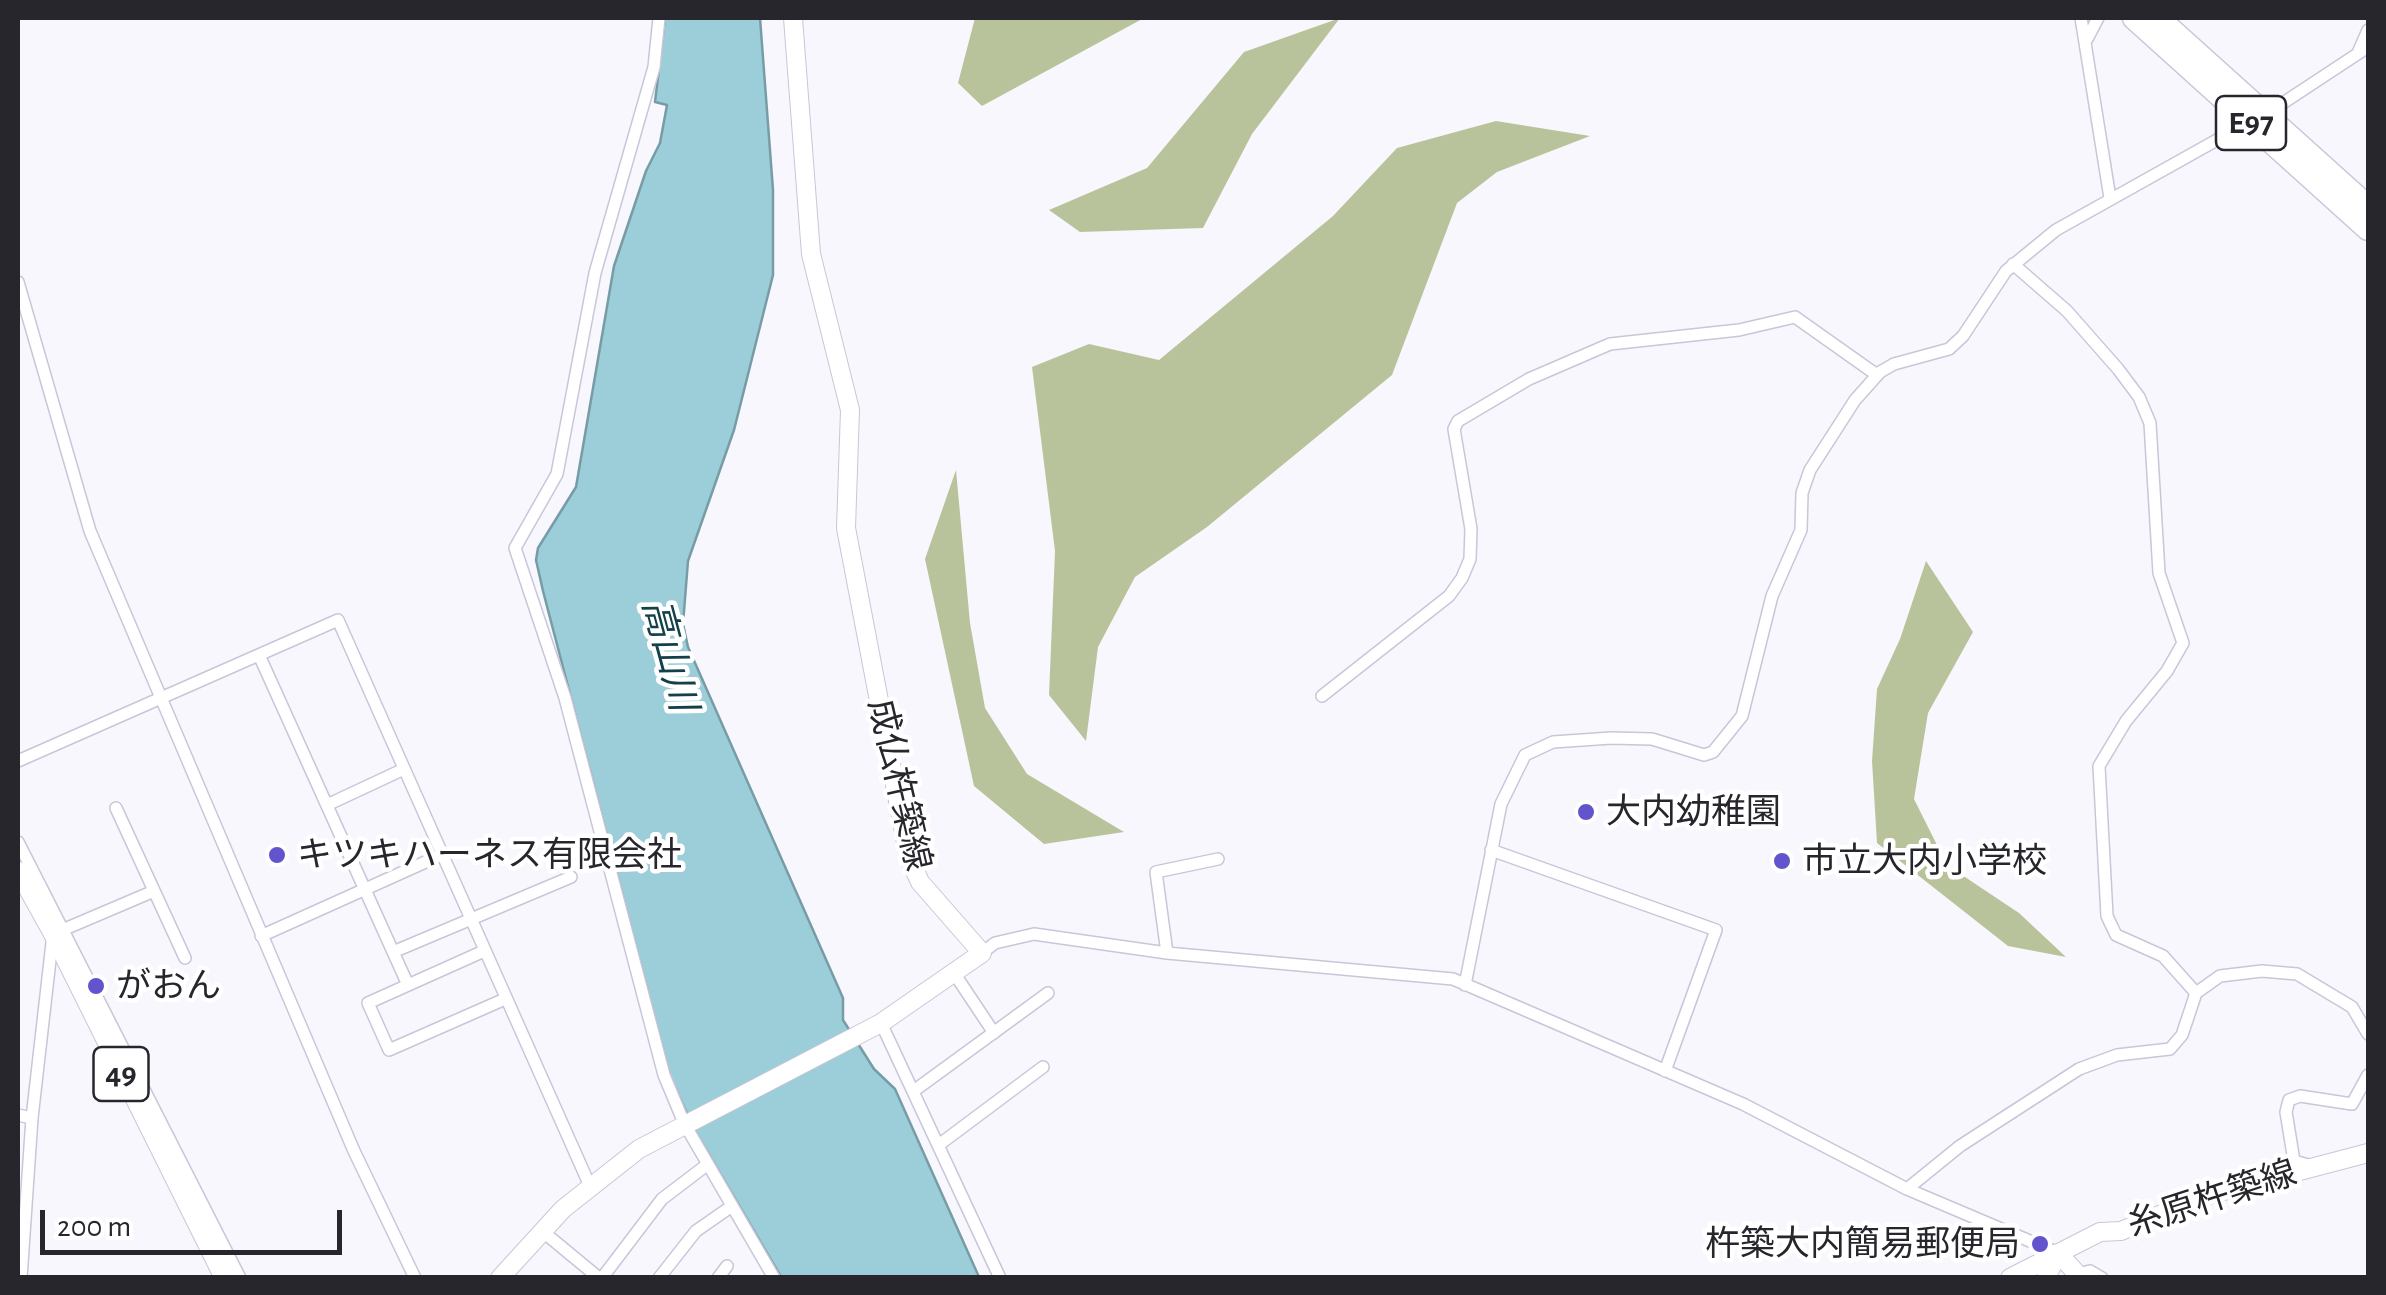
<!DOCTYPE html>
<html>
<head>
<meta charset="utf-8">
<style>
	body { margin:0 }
	#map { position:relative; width:2386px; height:1295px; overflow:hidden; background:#f8f7fe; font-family:"Alegreya Sans",sans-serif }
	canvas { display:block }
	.frame { position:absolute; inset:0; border:20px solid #28262d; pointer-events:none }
	.scale { position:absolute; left:40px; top:1210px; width:302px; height:45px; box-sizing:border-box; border:5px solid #28262d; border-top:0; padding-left:12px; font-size:30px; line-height:35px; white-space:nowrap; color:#28262d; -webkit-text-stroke:8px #fff; paint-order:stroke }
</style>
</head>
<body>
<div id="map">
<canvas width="2386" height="1295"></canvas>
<div class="frame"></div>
<div class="scale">200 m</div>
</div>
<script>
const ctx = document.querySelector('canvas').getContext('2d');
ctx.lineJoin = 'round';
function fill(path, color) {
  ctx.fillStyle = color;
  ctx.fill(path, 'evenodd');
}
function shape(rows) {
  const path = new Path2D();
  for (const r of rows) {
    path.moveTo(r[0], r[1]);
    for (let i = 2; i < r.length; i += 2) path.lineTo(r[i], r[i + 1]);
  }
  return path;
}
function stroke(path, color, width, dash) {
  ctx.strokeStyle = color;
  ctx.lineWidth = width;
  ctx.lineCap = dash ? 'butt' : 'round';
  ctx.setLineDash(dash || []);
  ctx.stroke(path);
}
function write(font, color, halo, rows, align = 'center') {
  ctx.font = font + ' "Alegreya Sans","Noto Sans JP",sans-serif';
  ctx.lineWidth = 9;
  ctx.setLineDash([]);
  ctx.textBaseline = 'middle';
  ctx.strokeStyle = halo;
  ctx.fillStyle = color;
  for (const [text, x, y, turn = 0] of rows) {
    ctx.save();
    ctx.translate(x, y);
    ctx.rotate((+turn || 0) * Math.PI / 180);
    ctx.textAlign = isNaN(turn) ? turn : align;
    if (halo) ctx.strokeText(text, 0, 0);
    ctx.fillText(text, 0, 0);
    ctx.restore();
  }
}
const forest = shape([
	[975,18,1144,18,982,106,958,83],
	[1340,18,1252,134,1203,228,1080,232,1049,210,1147,168,1244,52],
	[1496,121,1590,136,1497,172,1457,203,1392,375,1207,527,1135,577,1098,647,1086,741,1049,695,1055,551,1032,367,1089,344,1159,360,1333,216,1397,148],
	[956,470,970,623,985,708,1027,774,1124,832,1044,844,974,786,925,559],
	[1926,561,1973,632,1928,713,1914,799,1947,865,2019,913,2066,957,2008,946,1877,843,1872,761,1877,689,1900,639]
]);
const water = shape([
	[665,18,760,18,773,190,773,275,734,430,688,561,683,624,688,647,843,998,843,1020,874,1069,895,1089,979,1277,781,1277,694,1129,670,1076,543,591,536,560,538,548,576,487,614,266,646,171,660,143,667,105,655,102,665,18]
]);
const street = shape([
	[659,18,654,67,595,273,557,474,515,548,565,698,664,1075,684,1123,774,1278],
	[2081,18,2110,198],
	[2087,39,2098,18],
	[2358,53,2368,30],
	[2283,103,2368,47],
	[2013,264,2067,311,2118,369,2139,397,2150,423,2159,573,2183,643,2167,671,2126,721,2099,766,2107,916,2116,935,2163,956,2196,993],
	[18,282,90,531,354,1151,415,1278],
	[259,655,408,985],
	[1322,696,1449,596,1462,578,1470,559,1471,529,1454,429,1458,421,1529,379,1610,344,1739,330,1795,317,1877,375],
	[18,761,338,620,590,1186],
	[327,805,404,769],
	[116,808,185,958],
	[18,842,240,1278],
	[1491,850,1716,930,1665,1071],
	[261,936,441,855],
	[484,951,368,1003,389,1050,505,999],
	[393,952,571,877],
	[982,953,995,943,1034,934,1167,953,1453,979,1743,1104,1907,1189,2058,1253],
	[1167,953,1156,872,1218,859],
	[954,973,994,1033],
	[1465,985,1501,804,1525,755,1553,742,1611,738,1652,739,1704,755,1713,752,1742,716,1772,596,1801,530,1802,493,1810,470,1855,400,1880,372,1894,364,1949,349,1963,336,2006,271,2056,230,2233,131],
	[881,1023,1000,1278],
	[915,1090,1048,993],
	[18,1115,32,1118,21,1278],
	[32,1118,53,934,154,891],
	[940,1144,1043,1067],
	[2312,1166,2294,1161,2286,1112,2289,1100,2300,1096,2352,1104,2368,1075],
	[1907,1189,1960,1146,2079,1069,2117,1055,2170,1049,2182,1035,2196,993,2220,976,2262,971,2297,974,2352,1007,2368,1034],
	[541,1230,599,1278],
	[2078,1274,2090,1271,2102,1278],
	[602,1278,662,1199,708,1164],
	[659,1278,696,1231,732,1206],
	[718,1278,727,1266]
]);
const secondary = shape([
	[500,1278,563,1209,639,1149,881,1023,982,953,920,882,909,858,846,528,850,410,811,254,793,18],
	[2010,1278,2100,1232,2121,1231,2208,1195,2368,1153],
	[2046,1278,2058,1253,2081,1278]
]);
const primary = shape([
	[18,871,53,934,224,1278]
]);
const highway = shape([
	[2134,18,2368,229],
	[2158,18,2368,207]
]);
const streetBridge = shape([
	[2233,131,2283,103]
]);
const markers = [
	[1586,812,10,"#6154cd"],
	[277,855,10,"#6154cd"],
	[1782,861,10,"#6154cd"],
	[96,986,10,"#6154cd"],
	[2040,1244,10,"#6154cd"]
];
const shields = [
	[2251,123,70],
	[121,1074,55]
];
const shieldNames = [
	["E97",2251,123],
	["49",121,1074]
];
const streetNames = [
	["成仏杵築線",899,785,77],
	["糸原杵築線",2212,1199,-18]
];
const poiNames = [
	["大内幼稚園",1606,812],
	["キツキハーネス有限会社",297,855],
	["市立大内小学校",1802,861],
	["がおん",116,986],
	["杵築大内簡易郵便局",2020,1244,"right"]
];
const waterNames = [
	["高山川",669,655,75]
];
fill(forest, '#b9c39b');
fill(water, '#9bced9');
stroke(water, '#789ca5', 2.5);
stroke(street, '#c9c6d8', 14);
stroke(secondary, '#c9c6d8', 20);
stroke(primary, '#c9c6d8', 20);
stroke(highway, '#c9c6d8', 25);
stroke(street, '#fff', 11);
stroke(secondary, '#fff', 18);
stroke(primary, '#fff', 18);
stroke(highway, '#fff', 22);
stroke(streetBridge, '#c9c6d8', 14, []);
stroke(streetBridge, '#fff', 11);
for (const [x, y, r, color] of markers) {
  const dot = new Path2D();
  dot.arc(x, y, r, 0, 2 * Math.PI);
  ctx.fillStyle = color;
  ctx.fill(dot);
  stroke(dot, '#fff', 4);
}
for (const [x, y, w] of shields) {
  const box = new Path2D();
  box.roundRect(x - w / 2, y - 27, w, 54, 8);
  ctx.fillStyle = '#fff';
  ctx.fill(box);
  stroke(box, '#28262d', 2.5);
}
write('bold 32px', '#28262d', null, shieldNames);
write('35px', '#28262d', '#fff', streetNames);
write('35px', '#28262d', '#fff', poiNames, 'left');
write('italic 38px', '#13414a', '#fff', waterNames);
</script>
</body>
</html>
